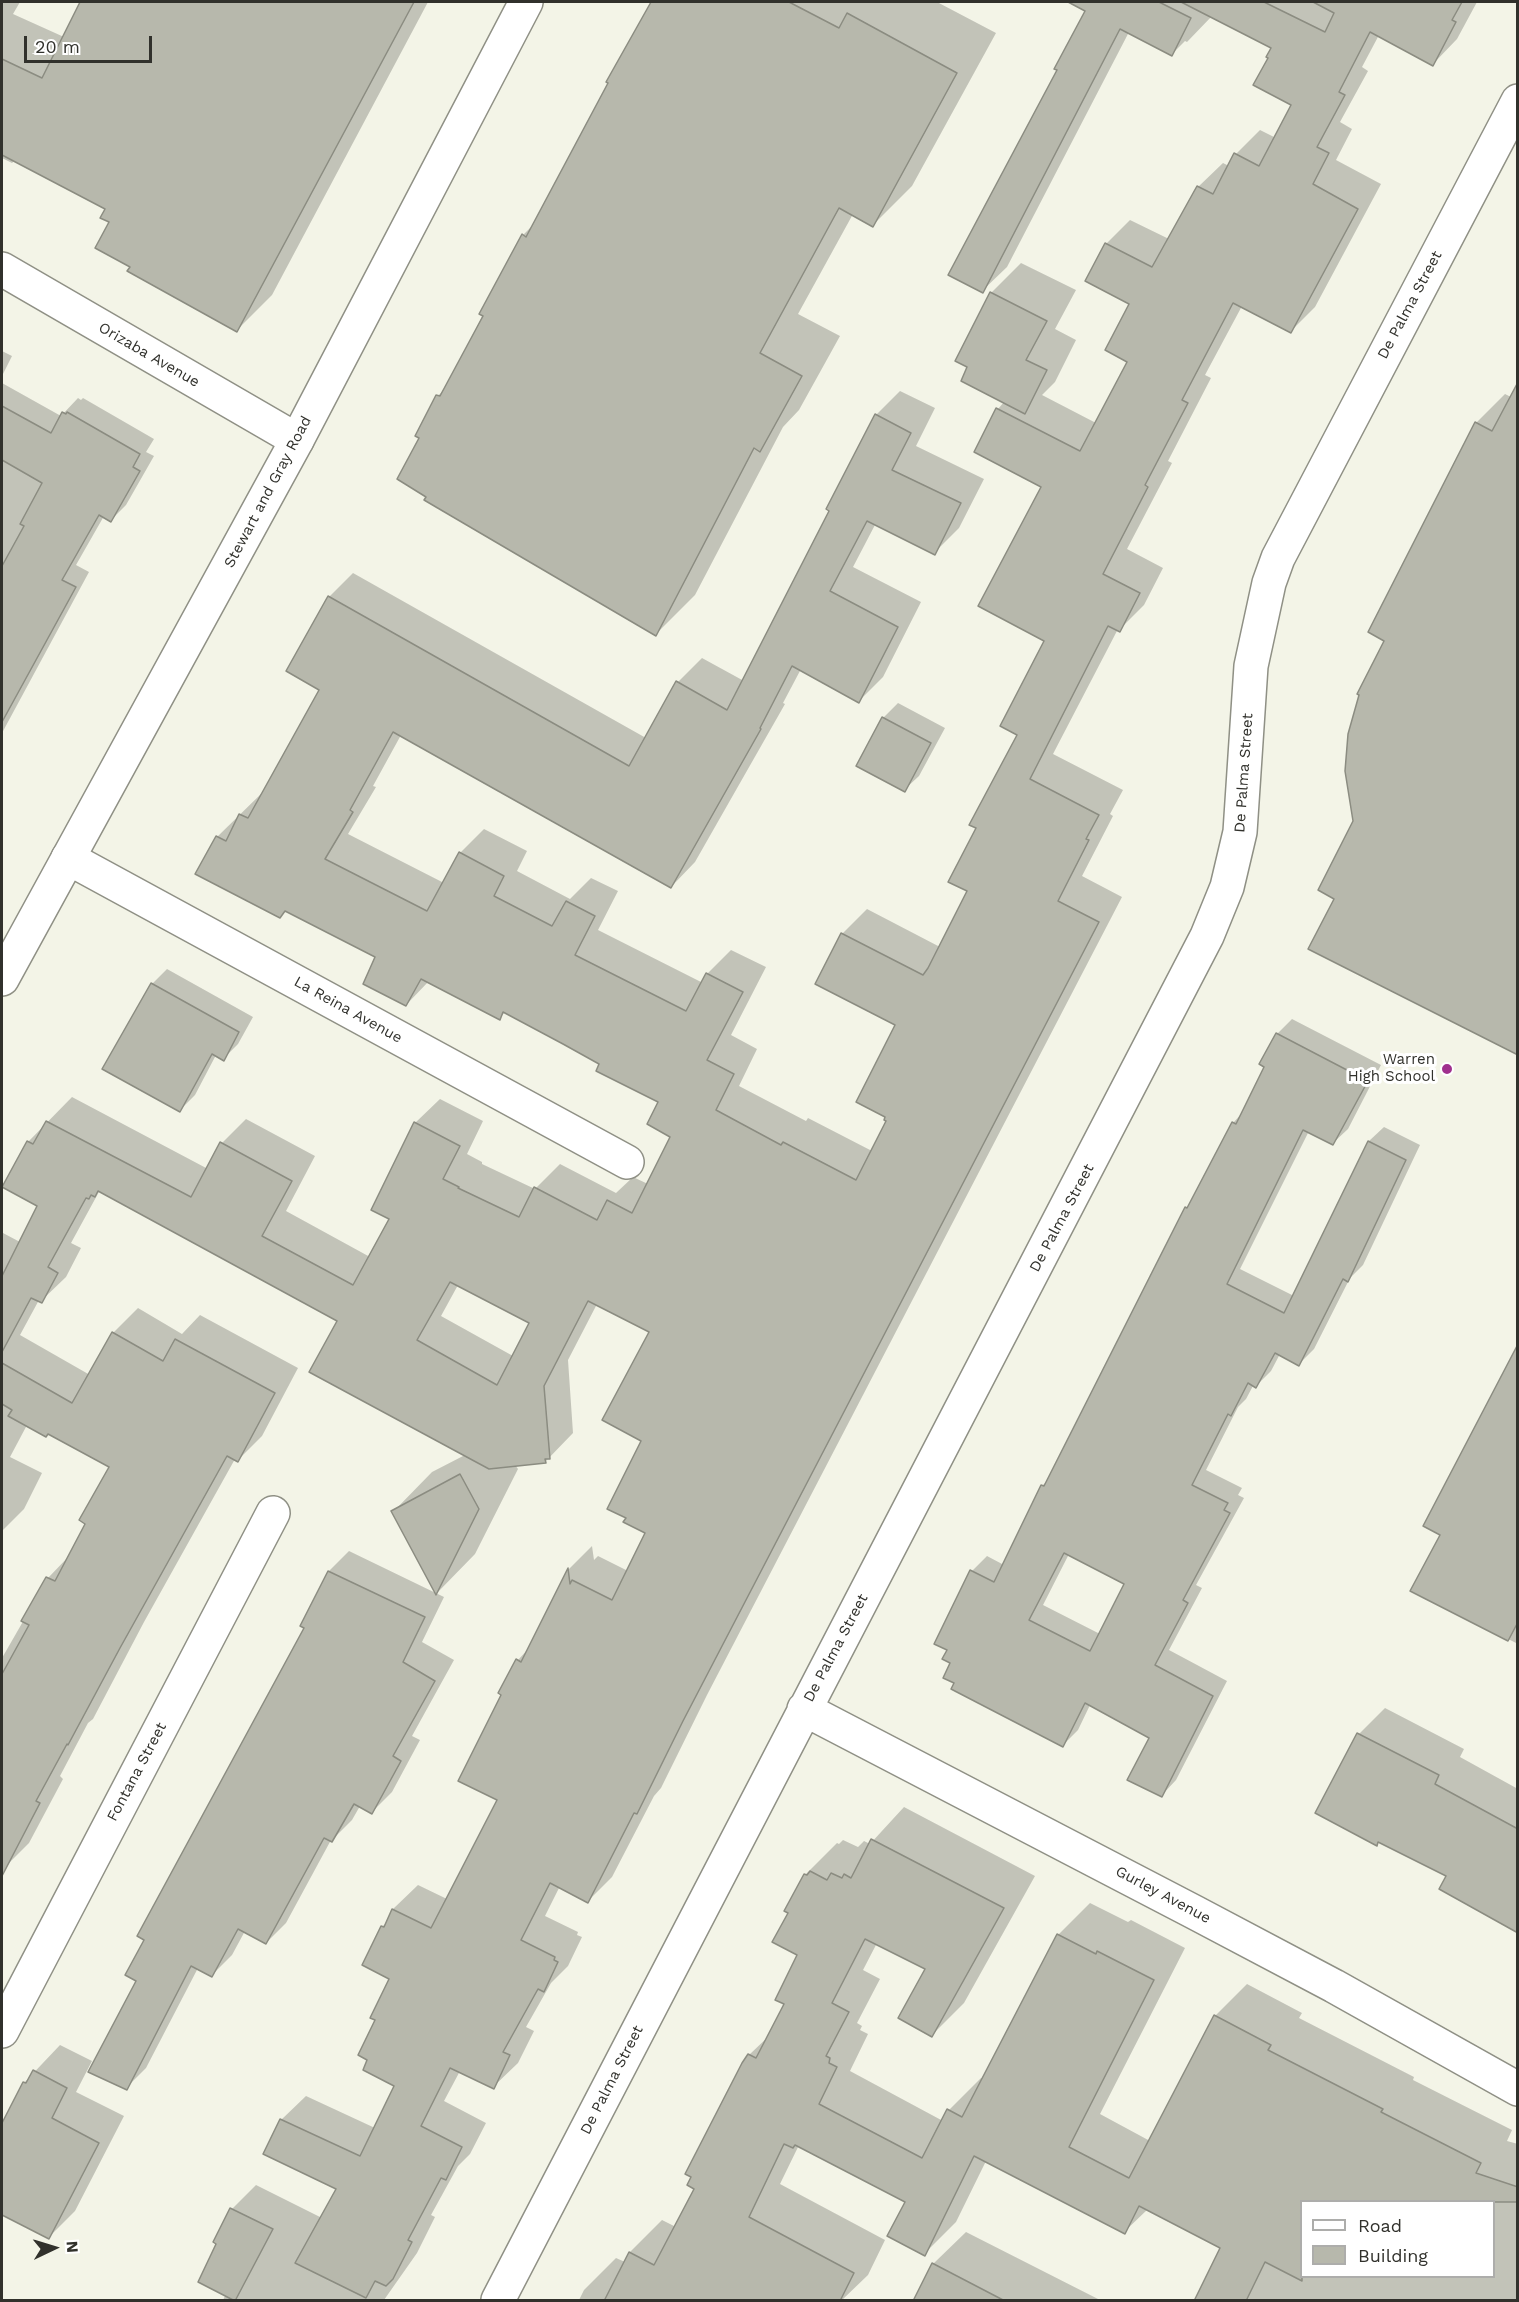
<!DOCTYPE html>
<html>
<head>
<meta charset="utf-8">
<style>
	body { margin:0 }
	#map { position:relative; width:1519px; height:2302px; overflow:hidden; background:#f3f4e7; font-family:"Work Sans",sans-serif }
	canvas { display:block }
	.frame { position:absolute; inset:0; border:3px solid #31312c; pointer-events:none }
	.legend { position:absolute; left:1300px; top:2200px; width:195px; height:78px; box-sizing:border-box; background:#fff; border:2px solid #adadab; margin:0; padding:8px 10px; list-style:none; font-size:18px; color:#31312c }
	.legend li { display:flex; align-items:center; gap:12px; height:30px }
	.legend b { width:30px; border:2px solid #adadab }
	.north { position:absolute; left:24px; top:2218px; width:60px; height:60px; -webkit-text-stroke:4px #fff; paint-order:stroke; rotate:86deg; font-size:16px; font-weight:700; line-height:24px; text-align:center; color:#31312c }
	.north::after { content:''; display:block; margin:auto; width:21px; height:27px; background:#31312c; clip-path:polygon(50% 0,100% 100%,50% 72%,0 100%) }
	.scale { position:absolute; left:24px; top:36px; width:128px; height:27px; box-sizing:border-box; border:3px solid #31312c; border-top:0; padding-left:8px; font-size:18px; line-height:21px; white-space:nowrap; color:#31312c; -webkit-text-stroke:4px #fff; paint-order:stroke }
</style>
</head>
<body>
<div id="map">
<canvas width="1519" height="2302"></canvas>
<div class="frame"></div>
<ul class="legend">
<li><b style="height:8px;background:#fff"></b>Road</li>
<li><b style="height:16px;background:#b7b8ac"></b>Building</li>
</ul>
<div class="north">N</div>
<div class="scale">20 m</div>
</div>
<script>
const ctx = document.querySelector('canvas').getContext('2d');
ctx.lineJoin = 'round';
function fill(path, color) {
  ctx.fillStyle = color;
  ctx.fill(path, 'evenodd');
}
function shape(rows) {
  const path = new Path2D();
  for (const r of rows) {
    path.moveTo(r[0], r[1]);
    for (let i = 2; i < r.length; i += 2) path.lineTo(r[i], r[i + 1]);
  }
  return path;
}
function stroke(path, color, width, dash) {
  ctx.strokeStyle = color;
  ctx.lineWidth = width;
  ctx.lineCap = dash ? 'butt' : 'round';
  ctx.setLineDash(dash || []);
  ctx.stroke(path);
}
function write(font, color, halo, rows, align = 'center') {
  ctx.font = font + ' "Work Sans",sans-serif';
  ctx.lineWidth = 6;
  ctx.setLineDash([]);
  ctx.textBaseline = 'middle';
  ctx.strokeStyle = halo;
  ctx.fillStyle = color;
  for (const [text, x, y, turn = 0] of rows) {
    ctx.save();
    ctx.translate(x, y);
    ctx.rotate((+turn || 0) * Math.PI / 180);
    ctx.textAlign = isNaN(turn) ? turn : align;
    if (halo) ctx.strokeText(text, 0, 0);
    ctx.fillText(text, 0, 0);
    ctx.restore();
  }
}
const shadow = shape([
	[2,2,20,2,13,14,64,37,81,2,428,2,272,295,237,330,132,266,111,222,107,208,15,160,12,163,2,158],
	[652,2,937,2,996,33,912,186,873,225,853,214,798,314,840,336,799,410,783,427,695,595,656,634,428,496,421,437,438,396,447,386,523,235,535,223],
	[1093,2,1477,2,1457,39,1433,64,1379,35,1362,67,1368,71,1340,122,1352,129,1336,160,1381,184,1315,307,1291,331,1242,306,1205,375,1211,378,1168,461,1172,463,1127,549,1163,568,1144,605,1119,630,1118,629,1053,754,1123,790,1110,814,1113,816,1082,876,1122,897,707,1695,661,1788,654,1796,612,1877,588,1901,560,1886,545,1916,578,1932,577,1935,582,1937,568,1966,551,1983,526,2027,534,2031,518,2063,493,2087,460,2071,444,2101,486,2123,470,2154,458,2166,431,2215,435,2217,417,2253,384,2300,223,2300,226,2294,232,2209,256,2185,322,2218,338,2188,281,2120,306,2096,375,2128,396,2085,369,2059,377,2020,391,1978,382,1927,389,1920,393,1909,418,1885,447,1899,499,1800,503,1694,500,1693,518,1660,530,1647,569,1569,592,1546,594,1560,598,1556,628,1571,647,1533,628,1517,643,1440,651,1331,597,1304,568,1360,573,1433,545,1462,515,1465,518,1469,475,1554,437,1593,393,1512,432,1472,465,1455,339,1320,100,1190,71,1243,81,1248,66,1277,41,1301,39,1300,20,1335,90,1375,113,1333,138,1308,182,1334,200,1315,298,1368,262,1436,238,1460,235,1459,144,1622,93,1719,88,1723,60,1776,63,1779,29,1843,5,1867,2,1866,2,1658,48,1578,70,1555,87,1523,111,1467,49,1433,27,1425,10,1457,42,1473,24,1509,2,1531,2,1234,3,1233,20,1242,39,1205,28,1142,72,1097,208,1169,222,1143,246,1119,315,1156,286,1211,370,1257,391,1218,415,1123,440,1099,483,1121,467,1154,482,1162,482,1164,535,1189,560,1164,616,1193,633,1177,648,1184,672,1136,660,1102,602,1063,505,1012,500,1018,429,981,406,1005,377,956,287,910,280,916,217,837,264,791,321,689,329,597,353,573,646,738,678,682,702,658,744,681,831,510,876,415,900,391,935,408,916,446,984,479,959,528,934,553,876,523,853,567,921,602,883,677,859,701,801,669,783,703,785,704,695,862,671,887,401,735,373,786,376,787,348,834,444,883,460,853,484,829,527,851,517,871,570,899,591,878,618,891,598,930,703,983,707,974,731,950,766,967,731,1035,757,1049,739,1086,806,1121,808,1118,872,1151,888,1120,897,1024,842,934,867,909,940,947,969,891,978,828,1019,735,1046,640,1043,487,976,452,998,409,1004,402,969,367,991,293,1021,263,1076,290,1055,329,1076,340,1055,382,1042,395,1096,423,1129,361,1131,303,1106,244,1130,220,1169,239,1198,187,1223,163,1229,166,1236,154,1260,130,1276,138,1294,104,1270,58,1273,47,1212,16,1187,42,1185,41,1172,54,1129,32,1007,267,982,291,950,275],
	[458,1285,531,1322,513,1356,441,1316],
	[2,351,12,356,2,376],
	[2,383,61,416,78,398,81,400,83,398,154,439,146,452,154,456,126,505,111,520,104,516,76,565,89,572,2,733],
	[1505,394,1511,397,1336,898,1355,822,1386,640,1476,423],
	[898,703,945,728,919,776,904,790,883,718],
	[167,969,253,1017,238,1044,223,1059,216,1055,195,1095,180,1110,152,984],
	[1292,1019,1381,1065,1348,1129,1333,1143,1309,1131,1240,1269,1294,1296,1369,1141,1384,1127,1420,1145,1363,1265,1350,1278,1314,1349,1299,1364,1280,1354,1271,1371,1256,1386,1254,1384,1246,1399,1238,1407,1206,1470,1242,1488,1238,1495,1244,1498,1196,1585,1202,1588,1169,1650,1227,1681,1176,1780,1162,1795,1151,1737,1090,1705,1078,1730,1063,1745,956,1682,949,1649,972,1571,987,1556,1004,1565,1042,1486,1050,1478,1187,1208,1191,1204,1233,1123,1243,1112,1266,1067,1261,1064,1277,1034],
	[1069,1554,1126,1583,1100,1634,1043,1605],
	[1518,1347,1518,1644,1412,1590,1442,1534],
	[349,1551,444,1597,422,1642,454,1660,412,1736,420,1740,392,1792,372,1812,360,1806,352,1820,332,1840,331,1840,286,1923,266,1943,245,1931,232,1955,212,1975,198,1968,146,2068,126,2088,138,1980,306,1628,329,1571],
	[1385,1708,1464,1749,1460,1757,1518,1789,1518,1931,1448,1875,1379,1841,1376,1844,1317,1813,1359,1734],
	[904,1807,1035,1876,964,2003,932,2035,927,1968,877,1943,863,1970,880,1979,857,2023,862,2026,860,2030,868,2034,850,2071,943,2121,949,2110,981,2078,984,2079,1058,1935,1090,1903,1128,1922,1131,1920,1185,1948,1100,2114,1150,2141,1215,2016,1247,1984,1302,2013,1299,2018,1414,2077,1413,2080,1512,2130,1507,2141,1518,2144,1518,2300,1195,2300,1222,2247,1148,2209,1124,2232,986,2161,956,2222,924,2254,907,2201,799,2145,780,2184,885,2240,868,2275,842,2300,579,2300,584,2290,616,2258,625,2262,630,2252,662,2220,676,2227,696,2188,749,2055,771,2034,786,2004,799,1954,790,1912,805,1875,837,1843,839,1844,843,1840,858,1847,864,1841,870,1844],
	[1302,2202,1494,2202,1494,2276,1302,2276],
	[60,2045,92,2061,76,2092,124,2116,75,2211,49,2237,2,2213,2,2125,24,2083],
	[966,2232,1100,2300,915,2300,933,2264]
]);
const building = shape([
	[80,2,414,2,237,332,127,271,130,267,95,248,109,222,100,218,105,209,2,155,2,59,42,78,80,2],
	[651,2,789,2,839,28,847,13,957,73,873,227,839,208,760,353,802,376,760,452,754,448,656,636,424,500,426,497,397,479,419,438,415,436,436,395,440,396,483,316,479,314,522,234,526,237,608,83,606,82,651,2],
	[1068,2,1159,2,1191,18,1172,56,1120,29,983,293,948,275,1057,70,1054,69,1085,11,1068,2],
	[1181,2,1264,2,1325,32,1334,13,1313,2,1462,2,1452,20,1456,22,1433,66,1370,32,1339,92,1345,95,1317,147,1329,153,1313,184,1358,209,1291,333,1233,303,1182,400,1188,403,1145,485,1148,487,1103,574,1140,593,1120,632,1108,626,1030,779,1099,815,1086,839,1089,840,1058,901,1099,922,683,1721,637,1814,634,1813,588,1903,550,1883,521,1940,555,1957,554,1960,558,1962,544,1992,538,1989,503,2052,510,2055,494,2089,450,2068,421,2126,462,2147,446,2180,441,2178,408,2240,412,2242,393,2279,386,2286,375,2281,366,2298,295,2263,336,2189,263,2154,280,2119,360,2156,394,2086,363,2070,367,2060,358,2055,375,2020,370,2018,389,1979,362,1965,381,1926,384,1927,392,1909,431,1928,497,1800,458,1781,501,1695,498,1693,516,1659,521,1662,568,1568,570,1584,572,1580,612,1600,645,1533,623,1522,626,1518,607,1509,641,1441,602,1420,649,1332,588,1301,544,1386,550,1459,545,1459,546,1463,489,1469,309,1372,337,1321,98,1191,95,1197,91,1195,89,1199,86,1198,48,1267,58,1273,42,1303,31,1298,2,1352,2,1276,37,1206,2,1187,27,1141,33,1144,46,1121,191,1197,220,1142,292,1181,262,1236,353,1285,389,1219,371,1210,414,1122,460,1146,443,1179,459,1187,458,1188,519,1217,534,1187,597,1220,607,1200,632,1213,670,1137,647,1124,658,1102,596,1071,599,1064,563,1044,503,1012,500,1020,421,979,406,1006,363,984,375,957,285,911,280,918,195,874,216,836,226,841,239,814,248,818,319,690,286,671,328,596,629,766,676,681,727,710,829,511,826,509,875,414,911,433,892,470,961,503,935,555,867,521,830,591,898,627,859,703,792,666,760,728,761,729,671,888,393,732,350,810,353,812,325,859,427,911,459,852,504,876,494,896,552,926,566,901,595,916,575,955,686,1011,706,973,743,992,707,1060,734,1074,716,1110,781,1145,783,1142,856,1180,886,1121,884,1120,885,1117,856,1102,895,1025,815,984,841,933,923,975,928,968,967,891,948,882,976,828,969,825,1017,735,1000,726,1044,641,978,606,1041,487,974,452,996,408,1080,451,1127,362,1105,350,1129,304,1085,281,1105,243,1152,267,1197,186,1213,194,1234,153,1259,166,1291,105,1253,85,1268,58,1266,57,1271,48,1181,2],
	[450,1282,529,1323,497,1385,417,1340,450,1282],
	[990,292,1047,321,1026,360,1047,370,1025,414,961,381,967,367,955,361,990,292],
	[1518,382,1518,1055,1308,949,1334,899,1318,890,1353,821,1345,771,1348,734,1359,695,1357,694,1384,641,1368,632,1475,422,1492,431,1518,382],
	[2,406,51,433,62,412,66,414,67,412,140,454,133,467,140,471,111,522,99,515,62,580,76,587,2,722,2,566,24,526,20,524,42,483,2,460,2,406],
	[882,717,931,743,905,792,856,766,882,717],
	[151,983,239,1032,224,1061,212,1054,180,1112,102,1069,151,983],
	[1276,1033,1368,1081,1333,1145,1303,1130,1227,1284,1284,1313,1368,1141,1406,1160,1348,1282,1343,1279,1299,1366,1275,1353,1256,1388,1248,1383,1231,1416,1228,1414,1192,1485,1228,1503,1224,1510,1230,1513,1183,1600,1188,1603,1155,1665,1213,1696,1162,1797,1127,1780,1149,1738,1085,1703,1063,1747,951,1689,954,1683,943,1678,950,1663,942,1659,947,1650,934,1644,970,1570,994,1582,1041,1485,1044,1486,1185,1207,1187,1208,1232,1122,1236,1124,1264,1067,1259,1064,1276,1033],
	[1064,1553,1124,1584,1090,1651,1029,1620,1064,1553],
	[112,1332,163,1361,175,1339,275,1393,238,1462,227,1456,120,1648,68,1745,67,1744,36,1801,40,1803,2,1876,2,1674,29,1625,21,1621,46,1577,55,1581,85,1524,79,1520,109,1467,48,1434,46,1437,8,1416,12,1410,2,1404,2,1363,72,1403,112,1332],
	[1518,1344,1518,1622,1508,1641,1410,1591,1440,1535,1423,1526,1518,1344],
	[460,1474,479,1509,436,1595,391,1511,460,1474],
	[328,1571,425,1617,403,1662,435,1681,393,1756,401,1761,372,1814,354,1804,332,1842,324,1838,266,1944,238,1929,212,1977,191,1966,127,2090,88,2072,136,1981,125,1975,144,1940,137,1936,304,1628,300,1626,328,1571],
	[1357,1733,1439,1775,1435,1784,1518,1829,1518,1933,1439,1889,1446,1876,1378,1842,1377,1846,1315,1813,1357,1733],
	[871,1839,1004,1908,932,2037,898,2018,925,1969,865,1939,832,2003,849,2012,826,2056,830,2058,829,2063,837,2067,819,2104,922,2158,947,2109,962,2117,1057,1934,1096,1954,1097,1951,1154,1980,1069,2147,1129,2178,1214,2015,1271,2045,1268,2050,1383,2109,1381,2112,1481,2163,1476,2173,1518,2187,1518,2202,1302,2202,1302,2281,1265,2262,1246,2301,1194,2301,1220,2248,1139,2206,1125,2234,974,2156,925,2256,887,2236,905,2202,795,2145,793,2148,784,2144,749,2217,854,2273,840,2301,604,2301,629,2252,654,2265,694,2189,687,2185,691,2177,685,2174,742,2063,748,2054,756,2058,784,2004,775,2000,797,1955,772,1942,788,1913,784,1911,804,1874,807,1875,810,1871,827,1880,831,1873,842,1878,844,1874,851,1878,871,1839],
	[33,2070,67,2088,52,2118,99,2143,49,2239,2,2215,2,2123,23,2082,26,2083,33,2070],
	[230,2208,273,2229,235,2301,198,2282,216,2244,213,2242,230,2208],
	[932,2263,1005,2301,913,2301,932,2263]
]);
const minor = shape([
	[2,269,297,440],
	[68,858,627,1162],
	[804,1709,1194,1912,1334,1986,1518,2089],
	[2,2031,273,1513],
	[498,2300,1207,936,1227,887,1240,832,1251,666,1269,583,1278,558,1518,101]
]);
const major = shape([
	[2,979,297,440,526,2]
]);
const markers = [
	[1447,1069,6,"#a0308e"]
];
const streetNames = [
	["De Palma Street",1410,305,-62],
	["Orizaba Avenue",149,355,30],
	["Stewart and Gray Road",268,492,-62],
	["De Palma Street",1244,773,-86],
	["La Reina Avenue",348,1010,29],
	["De Palma Street",1062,1218,-62],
	["De Palma Street",836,1648,-62],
	["Fontana Street",137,1772,-62],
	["Gurley Avenue",1163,1895,28],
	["De Palma Street",612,2080,-63]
];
const poiNames = [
	["Warren",1435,1060],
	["High School",1435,1077]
];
fill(shadow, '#0003');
fill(building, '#b7b8ac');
stroke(building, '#8b8c81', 1.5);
stroke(minor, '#8f9085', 36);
stroke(major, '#8f9085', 36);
stroke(minor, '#fff', 33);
stroke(major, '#fff', 33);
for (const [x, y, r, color] of markers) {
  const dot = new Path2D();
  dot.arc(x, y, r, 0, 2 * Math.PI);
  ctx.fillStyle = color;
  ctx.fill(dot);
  stroke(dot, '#fff', 2);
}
write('15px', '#31312c', '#fff', streetNames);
write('15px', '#31312c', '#fff', poiNames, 'right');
</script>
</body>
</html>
